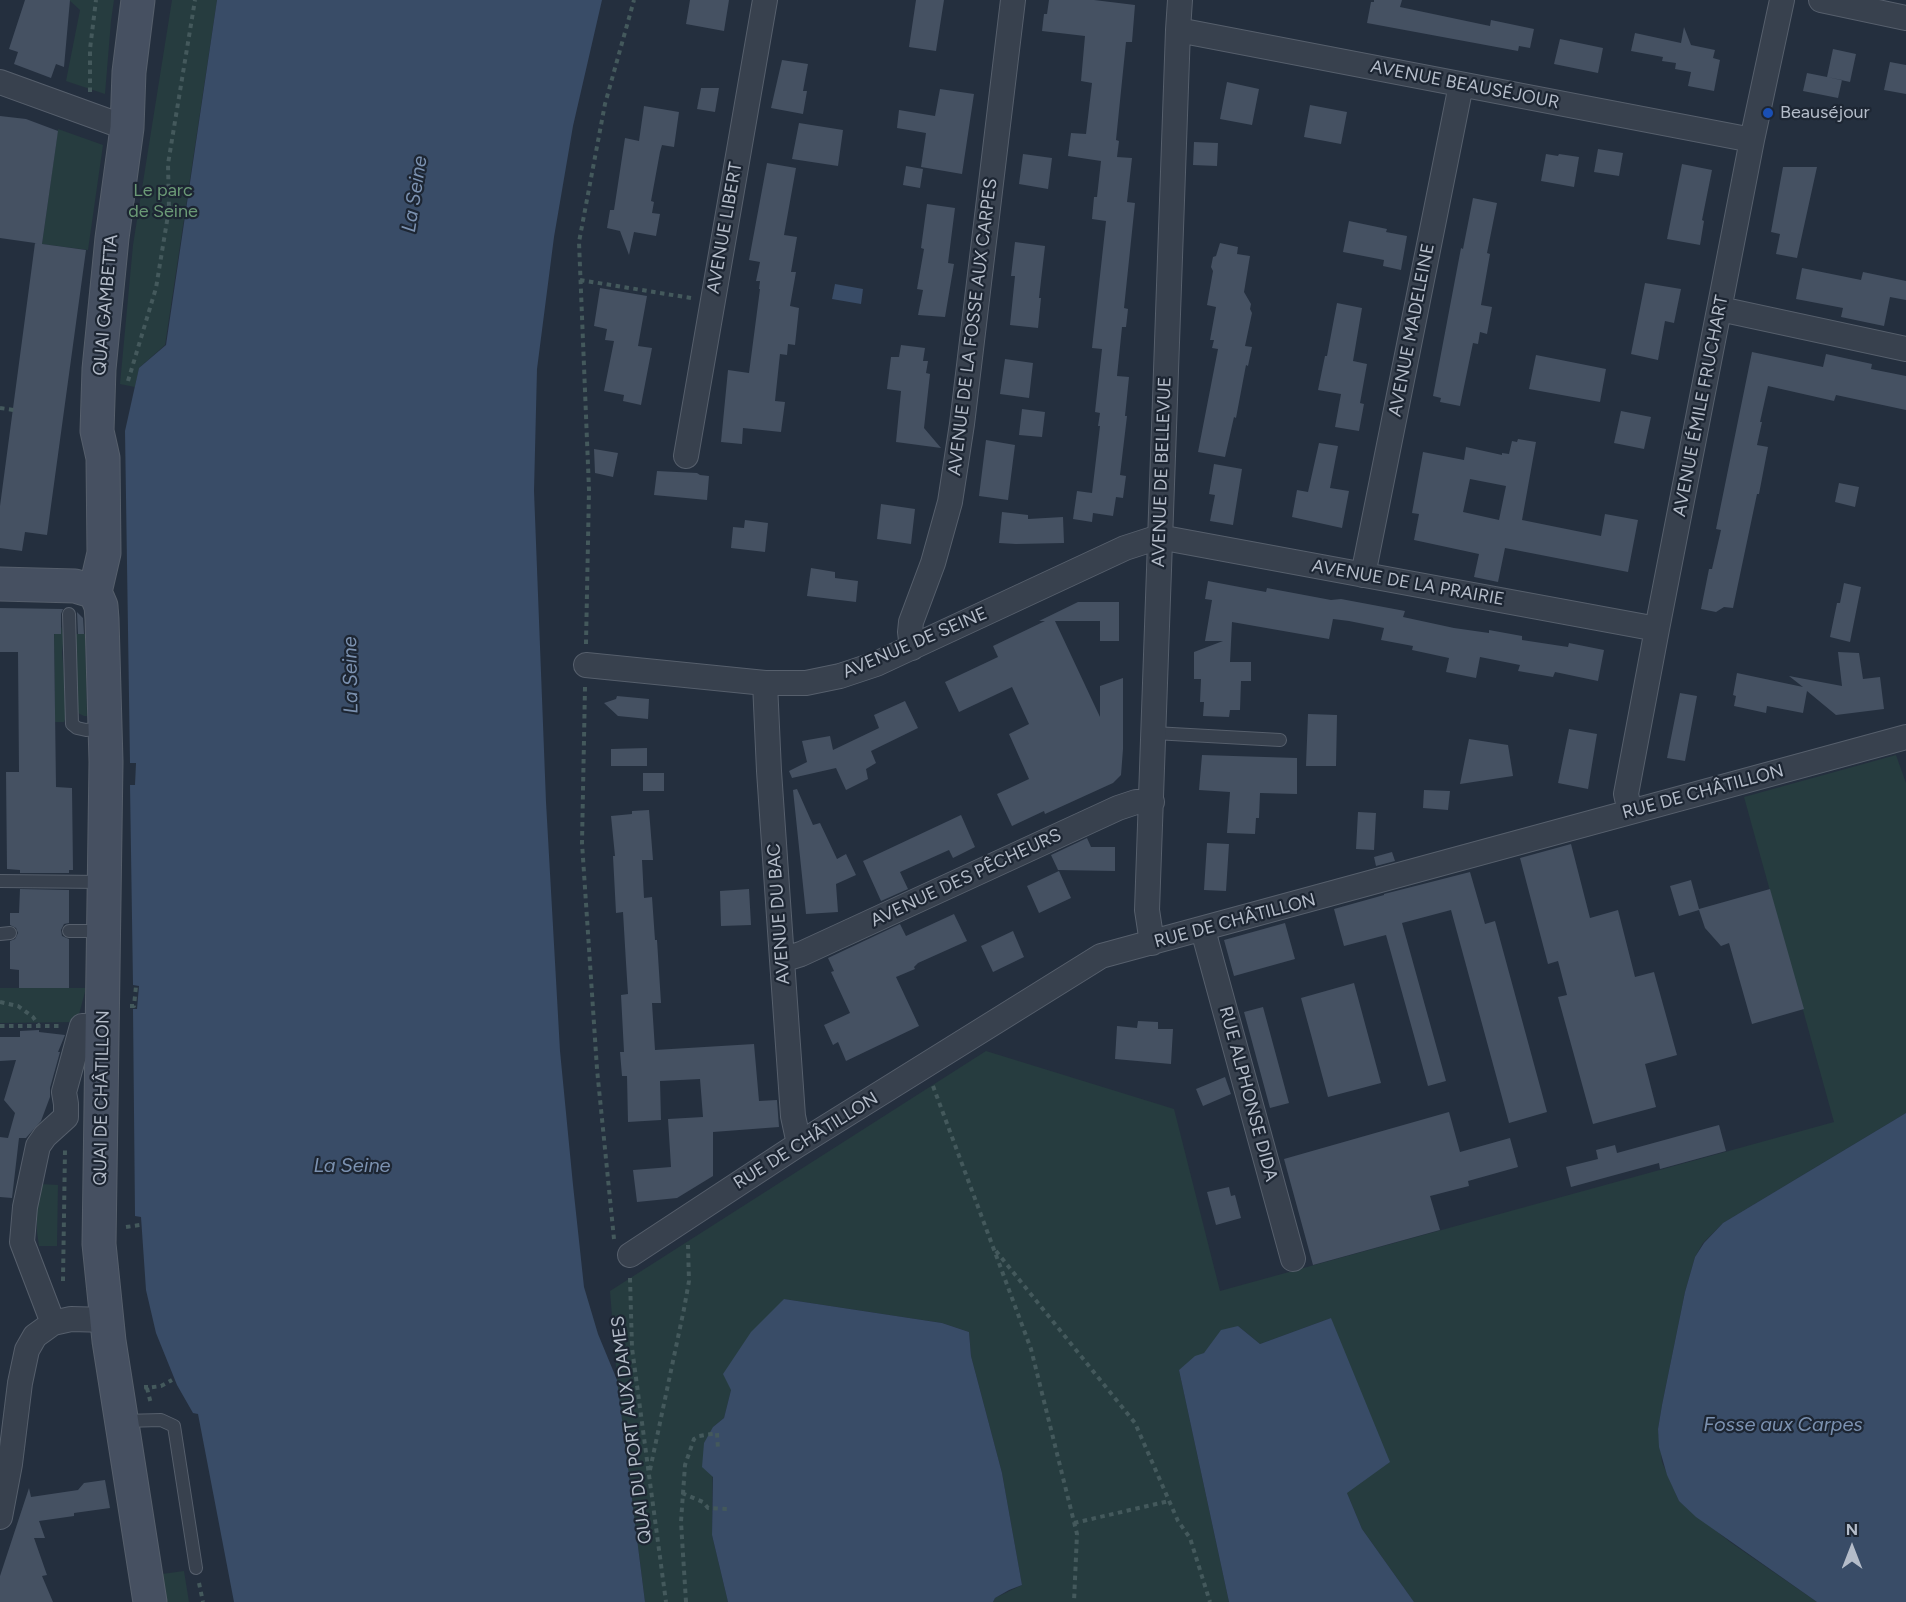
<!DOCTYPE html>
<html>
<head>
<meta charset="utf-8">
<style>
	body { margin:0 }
	#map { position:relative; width:1906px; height:1602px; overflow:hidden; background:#242f3e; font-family:Figtree,sans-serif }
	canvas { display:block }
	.north { position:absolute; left:1822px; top:1518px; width:60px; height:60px; -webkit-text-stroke:4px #1d2633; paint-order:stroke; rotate:0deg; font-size:16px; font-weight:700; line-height:24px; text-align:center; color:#b4bcc9 }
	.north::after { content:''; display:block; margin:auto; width:21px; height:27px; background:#b4bcc9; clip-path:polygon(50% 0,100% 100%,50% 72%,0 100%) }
</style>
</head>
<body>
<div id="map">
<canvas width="1906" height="1602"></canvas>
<div class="north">N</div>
</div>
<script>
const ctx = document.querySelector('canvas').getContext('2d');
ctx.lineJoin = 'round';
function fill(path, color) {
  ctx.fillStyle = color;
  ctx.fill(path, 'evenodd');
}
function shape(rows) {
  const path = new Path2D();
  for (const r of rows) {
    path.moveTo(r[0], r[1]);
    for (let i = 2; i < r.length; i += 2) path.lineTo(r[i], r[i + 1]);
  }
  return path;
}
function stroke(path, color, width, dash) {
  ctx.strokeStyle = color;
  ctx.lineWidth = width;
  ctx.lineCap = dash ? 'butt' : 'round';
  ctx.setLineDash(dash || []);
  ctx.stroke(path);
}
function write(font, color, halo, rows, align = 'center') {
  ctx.font = font + ' Figtree,sans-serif';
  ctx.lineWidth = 4.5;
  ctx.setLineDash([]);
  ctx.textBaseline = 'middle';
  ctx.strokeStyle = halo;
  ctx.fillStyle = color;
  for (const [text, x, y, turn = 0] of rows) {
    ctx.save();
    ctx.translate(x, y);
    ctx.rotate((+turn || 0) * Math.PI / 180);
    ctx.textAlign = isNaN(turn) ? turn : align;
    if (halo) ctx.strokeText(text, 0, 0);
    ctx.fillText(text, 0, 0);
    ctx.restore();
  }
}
const green = shape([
	[69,0,114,0,111,21,105,94,66,81,80,10],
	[172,0,217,0,165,345,139,368,135,387,120,384,133,245],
	[58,129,103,145,88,250,42,244],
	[54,618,60,623,64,636,62,653,65,683,64,693,67,715,64,722,55,722],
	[75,634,85,634,87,716,84,716,78,713],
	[1896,755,1906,783,1906,1113,1723,1223,1703,1243,1695,1257,1685,1292,1662,1405,1658,1429,1662,1462,1679,1501,1730,1542,1817,1602,1414,1602,1362,1529,1347,1493,1331,1318,1260,1344,1238,1326,1204,1353,1179,1370,1229,1602,993,1602,995,1598,1022,1585,1002,1473,971,1356,969,1332,942,1323,784,1299,731,1390,724,1418,713,1427,712,1535,728,1602,645,1602,617,1380,610,1291,986,1051,1174,1109,1220,1291,1834,1122,1744,797],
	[0,988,86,988,77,1022,0,1023],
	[40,1184,58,1185,57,1246,39,1246,37,1232,37,1198],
	[184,1571,189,1602,167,1602,162,1574]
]);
const water = shape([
	[217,0,602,0,573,126,554,237,537,369,534,491,546,802,560,1051,573,1185,584,1287,598,1334,617,1380,645,1602,234,1602,198,1414,193,1413,177,1385,156,1333,146,1290,141,1217,135,1216,133,1009,137,1009,139,986,133,985,130,785,135,785,136,763,130,763,125,431,139,368,166,345],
	[835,284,863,289,861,304,832,299],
	[1906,1113,1906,1602,1817,1602,1696,1517,1679,1501,1667,1475,1659,1447,1658,1429,1662,1405,1685,1292,1695,1257,1704,1243,1723,1223],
	[784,1299,942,1323,969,1332,971,1356,1002,1473,1022,1585,1009,1590,995,1598,993,1602,728,1602,712,1535,713,1477,702,1467,704,1443,713,1427,724,1418,731,1390,723,1374,751,1332],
	[1331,1318,1390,1462,1347,1493,1362,1529,1414,1602,1229,1602,1179,1370,1195,1356,1204,1353,1221,1330,1238,1326,1260,1344]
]);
const building = shape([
	[25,0,70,0,64,67,56,64,51,78,14,64,18,52,9,49],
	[690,0,729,0,724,31,686,24],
	[916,0,944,0,936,51,909,47],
	[1049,0,1094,0,1135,5,1132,42,1126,42,1116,140,1119,141,1117,157,1132,158,1127,202,1135,203,1124,308,1128,309,1126,327,1122,327,1117,376,1129,377,1125,416,1127,416,1120,475,1126,476,1123,498,1116,497,1113,516,1093,513,1092,522,1073,519,1077,491,1092,493,1100,426,1098,426,1100,413,1095,412,1102,349,1092,348,1106,221,1092,219,1094,197,1097,197,1101,161,1068,156,1071,133,1086,134,1092,83,1081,81,1085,36,1042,31,1044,14,1047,14],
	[1374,0,1402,0,1400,7,1490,26,1491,20,1534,29,1530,48,1519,46,1518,51,1367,23,1371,2,1374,2],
	[1684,27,1691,45,1715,50,1713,58,1720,60,1714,91,1688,86,1691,72,1675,69,1676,63,1662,61,1663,57,1631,51,1635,33,1681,43],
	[1560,39,1603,48,1598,73,1554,64],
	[1833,49,1856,54,1850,82,1827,77],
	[782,60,808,64,803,91,807,91,803,114,771,108],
	[1890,62,1906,65,1906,94,1884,90],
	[1807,73,1842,80,1838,98,1803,91],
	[1227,82,1259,89,1252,125,1220,119],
	[701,88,719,88,715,112,697,109],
	[940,89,974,94,962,174,921,167,926,133,897,128,899,110,935,116],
	[1310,105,1347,112,1341,144,1304,137],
	[644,106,679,112,674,147,662,145,660,152,651,201,654,202,652,213,660,214,656,236,634,232,629,255,620,231,607,228,610,210,614,210,625,138,639,141],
	[0,116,26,119,58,131,42,244,0,238],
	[799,123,843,130,838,166,792,159],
	[1194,142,1218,143,1217,166,1193,165],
	[1598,149,1623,153,1619,176,1594,172],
	[1023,154,1052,158,1048,189,1019,184],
	[1546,154,1558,156,1559,154,1579,157,1574,187,1541,181],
	[767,163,796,168,784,235,797,237,791,272,796,272,790,306,799,308,795,345,788,344,787,355,780,354,775,401,785,402,781,432,743,428,742,444,721,442,728,370,749,373,760,289,759,289,760,281,756,281,760,262,749,260],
	[1682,164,1712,170,1702,220,1704,221,1700,245,1667,239],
	[906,166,923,169,920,188,903,185],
	[1783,167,1817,167,1797,258,1776,254,1780,234,1771,232],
	[1473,198,1497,203,1487,253,1490,254,1481,305,1492,307,1487,334,1480,332,1478,344,1473,343,1460,406,1440,402,1441,398,1433,396,1461,248,1463,249],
	[927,204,955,208,948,263,954,264,945,317,918,315,923,290,917,289,924,249,921,248],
	[1349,221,1387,229,1386,232,1407,236,1401,270,1383,266,1384,260,1343,252],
	[1015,242,1045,246,1039,298,1041,298,1038,328,1010,325,1015,276,1011,276],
	[35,243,86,250,47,535,25,532,22,551,0,548,0,506],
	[1220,243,1238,247,1237,254,1250,256,1244,292,1251,304,1250,309,1252,313,1245,346,1252,347,1248,366,1246,365,1236,418,1234,417,1225,457,1198,452,1218,349,1212,348,1214,340,1210,340,1216,307,1207,305,1213,271,1211,267,1213,257,1216,256],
	[1802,268,1861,280,1863,272,1906,281,1906,300,1890,297,1884,326,1841,317,1843,308,1796,299],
	[1645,283,1681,289,1674,323,1665,321,1658,360,1631,354],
	[600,288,647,296,638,346,652,348,641,405,623,401,624,395,604,391,614,341,605,340,607,329,594,326],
	[1337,303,1362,308,1353,361,1367,364,1360,403,1364,404,1359,431,1335,427,1341,394,1318,390,1325,356,1327,356],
	[901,345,925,348,923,361,928,361,926,373,930,374,924,428,941,448,896,442,901,391,887,389,891,357,899,357],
	[1752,352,1823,367,1826,354,1872,364,1871,369,1906,376,1906,410,1836,395,1834,401,1768,386,1760,422,1762,422,1757,445,1768,447,1759,494,1757,494,1733,608,1724,607,1716,612,1701,609,1709,569,1712,569,1721,530,1716,529],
	[1536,355,1606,369,1600,402,1529,389],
	[1005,359,1033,363,1029,398,1000,394],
	[1022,409,1045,412,1042,437,1019,435],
	[1621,411,1651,417,1644,449,1614,443],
	[1518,439,1536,442,1522,520,1601,536,1605,514,1638,520,1628,572,1505,548,1498,582,1474,577,1479,554,1414,540,1419,514,1412,513,1423,452,1464,460,1466,447,1502,455,1502,453,1509,454,1512,441,1517,442],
	[1470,479,1506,486,1499,520,1463,512],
	[986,440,1015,445,1008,500,979,496],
	[1319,443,1338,446,1330,488,1349,491,1342,528,1292,517,1297,490,1308,492],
	[594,449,618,453,613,477,595,473],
	[1214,464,1242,469,1233,525,1210,521,1215,495,1209,494],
	[657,471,697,473,700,475,709,476,707,500,654,495],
	[1839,483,1859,487,1855,507,1835,502],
	[881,504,915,509,911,544,877,539],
	[1002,512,1028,515,1028,519,1063,517,1064,543,1016,544,999,543],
	[745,520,768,523,765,552,731,548,733,527,744,528],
	[811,568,835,572,835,578,858,581,856,602,807,596],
	[1208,581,1266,592,1267,588,1331,600,1341,599,1405,611,1403,617,1454,628,1489,633,1489,630,1522,636,1522,640,1568,647,1569,643,1604,650,1598,681,1555,672,1553,677,1518,671,1520,665,1480,657,1476,678,1446,672,1449,658,1412,650,1413,646,1381,640,1384,628,1349,621,1333,619,1329,639,1232,622,1230,662,1251,662,1251,681,1241,681,1240,710,1230,710,1229,717,1203,716,1204,702,1200,702,1201,679,1194,679,1194,652,1223,641,1205,641,1212,600,1205,599],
	[1844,583,1861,587,1850,642,1830,637,1837,603,1840,603],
	[1078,602,1119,602,1119,641,1100,641,1100,621,1055,621,1100,717,1100,686,1123,678,1123,749,1121,775,1113,783,1045,814,1044,811,1012,826,997,794,1029,779,1009,734,1029,724,1012,687,959,712,945,682,998,657,993,646,1045,621,1039,621],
	[0,608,63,609,61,614,61,634,54,634,56,787,72,788,73,870,69,870,69,873,20,873,20,870,7,869,6,772,19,772,18,652,0,652],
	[77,612,83,618,84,634,78,634],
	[1838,652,1859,653,1863,679,1880,677,1884,709,1836,715,1807,691,1803,713,1767,706,1766,713,1734,706,1736,696,1733,695,1737,673,1803,687,1789,676,1842,686],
	[1680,693,1697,696,1685,761,1667,758],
	[617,696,649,699,648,719,618,716,604,703,616,699],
	[905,701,918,728,871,751,876,763,866,769,868,779,846,790,836,768,792,778,789,771,807,762,802,741,830,736,833,750,879,728,874,715],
	[1308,714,1337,715,1336,766,1306,766],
	[1569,729,1597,734,1588,789,1558,783],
	[1469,739,1508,745,1513,776,1460,784],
	[647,748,647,766,611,766,611,749],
	[1202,755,1297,758,1297,794,1260,793,1259,818,1256,818,1255,834,1227,833,1230,792,1199,790],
	[643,773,664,773,664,791,643,791],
	[797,789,813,825,820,823,837,859,846,854,856,875,836,884,838,912,806,914,793,790],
	[1424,790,1450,791,1448,810,1423,808],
	[649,810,653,860,642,860,644,898,652,897,655,940,657,940,661,1003,652,1003,655,1050,754,1044,759,1101,777,1100,779,1127,713,1132,713,1176,677,1198,637,1202,633,1170,671,1167,668,1119,703,1117,700,1079,660,1081,661,1120,628,1122,627,1076,622,1076,620,1052,624,1052,621,995,628,994,626,963,623,912,616,913,613,856,615,856,611,816,632,814,632,811],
	[1358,812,1376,813,1374,850,1356,849],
	[961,815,975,847,953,858,949,850,900,872,908,889,881,901,863,861],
	[1087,838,1091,847,1115,847,1115,871,1058,870,1051,855],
	[1207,843,1229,844,1226,891,1204,890],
	[1571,844,1590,918,1618,910,1635,977,1654,972,1677,1055,1645,1064,1656,1107,1593,1124,1558,997,1567,995,1558,961,1548,964,1520,858],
	[1392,852,1395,861,1376,866,1374,857],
	[1059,871,1071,898,1039,913,1027,886],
	[1470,872,1485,924,1495,921,1547,1112,1509,1123,1451,910,1402,923,1446,1081,1428,1086,1386,935,1344,946,1334,909,1384,895,1384,894],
	[1691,880,1699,909,1770,889,1804,1009,1752,1024,1729,943,1721,946,1705,928,1699,910,1679,916,1670,886],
	[20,889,69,890,69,923,64,924,61,930,62,936,69,939,69,988,19,988,19,970,10,969,10,941,15,939,18,933,16,928,10,925,10,913,19,913],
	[749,889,751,925,721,926,720,891],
	[954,914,967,941,918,963,914,967,915,969,896,977,919,1026,846,1061,838,1042,833,1045,824,1025,850,1013,831,972,834,971,828,958,900,924,906,936],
	[1285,923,1295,959,1234,976,1224,940],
	[1013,931,1024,957,993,972,981,946],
	[1354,983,1381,1083,1328,1097,1301,998],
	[1263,1007,1289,1103,1270,1108,1244,1012],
	[1138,1021,1158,1022,1158,1029,1173,1029,1171,1064,1115,1059,1117,1026,1137,1028],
	[39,1030,39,1032,65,1035,58,1052,60,1052,50,1088,50,1097,41,1121,26,1138,16,1138,19,1138,12,1198,0,1197,0,1137,8,1138,15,1113,4,1100,16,1060,0,1061,0,1037,20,1037,20,1031],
	[1225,1077,1231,1094,1203,1106,1196,1089],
	[1449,1112,1460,1152,1510,1138,1518,1167,1468,1181,1469,1186,1430,1196,1440,1230,1313,1265,1284,1159],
	[1719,1125,1726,1151,1660,1169,1659,1163,1571,1187,1566,1167,1598,1159,1596,1150,1615,1145,1617,1153],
	[1229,1187,1231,1196,1235,1195,1241,1218,1216,1225,1207,1192],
	[105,1480,110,1508,74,1513,74,1516,39,1521,45,1538,34,1538,47,1575,42,1576,53,1602,0,1602,0,1576,29,1488,31,1497,78,1490,84,1483]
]);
const path = shape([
	[90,92,90,49,96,0],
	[580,280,691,298],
	[128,381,156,288,169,209,168,164,195,0],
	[0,408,14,410],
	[586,644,589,490,579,242,605,104,634,0],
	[585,687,582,843,597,1069,614,1239],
	[0,1002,18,1006,33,1017,39,1026],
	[130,1006,134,1006,136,986],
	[0,1026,59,1026],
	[933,1086,1031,1349,1077,1534,1074,1602],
	[126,1227,140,1225],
	[996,1251,1135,1423,1178,1521,1190,1538,1210,1602],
	[630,1278,632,1348,666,1602],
	[63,1281,65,1150],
	[146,1385,146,1388,161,1386,172,1380],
	[147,1388,151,1404],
	[650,1470,684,1309,689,1281,688,1245],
	[682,1493,703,1502,708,1508,729,1509],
	[1074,1523,1169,1501],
	[199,1583,203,1602],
	[686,1602,681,1522,685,1465,694,1439,699,1436,717,1433,718,1450]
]);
const lane = shape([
	[69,614,72,724,77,728,86,730,104,728],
	[1154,733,1280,740],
	[0,881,104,882],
	[69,931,104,931],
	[0,934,10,933],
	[123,1421,161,1420,174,1426,196,1568]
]);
const street = shape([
	[1821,0,1906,18],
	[1178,30,1752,140],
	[0,82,127,128],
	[1720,309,1906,349],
	[686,456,765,0],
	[1363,575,1461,85],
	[912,648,910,632,911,622,933,563,950,502,962,424,1013,0],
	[586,665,765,683,806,683,840,676,876,664,1125,548,1159,537,1657,629],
	[765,683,769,771,782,960,793,1116,799,1144],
	[1630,812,1626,794,1657,629,1752,140,1782,0],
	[1203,930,1293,1259],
	[1152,943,1147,910,1178,30,1180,0],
	[782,960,801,954,1118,808,1136,802,1152,802],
	[630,1255,799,1144,1101,956,1906,737],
	[53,1323,22,1242,25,1207,38,1146,45,1136,66,1117,66,1104,64,1092,82,1026,103,1026],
	[0,1517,10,1464,20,1383,27,1350,35,1336,53,1323,71,1319,107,1320]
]);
const secondary = shape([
	[0,584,75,586,95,592],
	[95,592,101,606,102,619,106,762,99,1244,109,1341,150,1602],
	[95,592,104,553,103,458,97,431,99,369,112,238,127,128,129,72,138,0]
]);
const markers = [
	[1768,113,6,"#1a4fb4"]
];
const streetNames = [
	["AVENUE BEAUSÉJOUR",1465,85,11],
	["AVENUE LIBERT",725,228,-80],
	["QUAI GAMBETTA",106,305,-85],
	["AVENUE DE LA FOSSE AUX CARPES",973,327,-83],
	["AVENUE MADELEINE",1412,330,-79],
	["AVENUE ÉMILE FRUCHART",1701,406,-79],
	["AVENUE DE BELLEVUE",1162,472,-88],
	["AVENUE DE LA PRAIRIE",1408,583,10],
	["AVENUE DE SEINE",915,643,-23],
	["RUE DE CHÂTILLON",1703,792,-15],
	["AVENUE DES PÊCHEURS",966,878,-25],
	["AVENUE DU BAC",779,914,-94],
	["RUE DE CHÂTILLON",1235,921,-15],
	["RUE ALPHONSE DIDA",1248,1094,75],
	["QUAI DE CHÂTILLON",102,1098,-89],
	["RUE DE CHÂTILLON",806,1141,-32],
	["QUAI DU PORT AUX DAMES",632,1430,-97]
];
const poiNames = [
	["Beauséjour",1780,113]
];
const parkNames = [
	["Le parc",163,191],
	["de Seine",163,212]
];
const waterNames = [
	["La Seine",415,194,-81],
	["La Seine",351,675,-91],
	["La Seine",352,1166],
	["Fosse aux Carpes",1783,1425]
];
fill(green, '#263c3f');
fill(water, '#394c67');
fill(building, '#455162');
stroke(lane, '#565f6c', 14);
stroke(street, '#565f6c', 26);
stroke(secondary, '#565f6c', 35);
stroke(path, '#44595c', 4, [4.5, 4.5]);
stroke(lane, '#38414e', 12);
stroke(street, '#38414e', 24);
stroke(secondary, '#465061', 33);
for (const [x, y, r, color] of markers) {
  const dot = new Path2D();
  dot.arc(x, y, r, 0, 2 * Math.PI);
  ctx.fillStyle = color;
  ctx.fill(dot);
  stroke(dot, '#1d2633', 2);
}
write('18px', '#b4bcc9', '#1d2633', streetNames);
write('18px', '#b4bcc9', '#1d2633', poiNames, 'left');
write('18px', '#6b9a76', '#1d2633', parkNames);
write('italic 20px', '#7c92b1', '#1d2633', waterNames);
</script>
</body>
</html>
